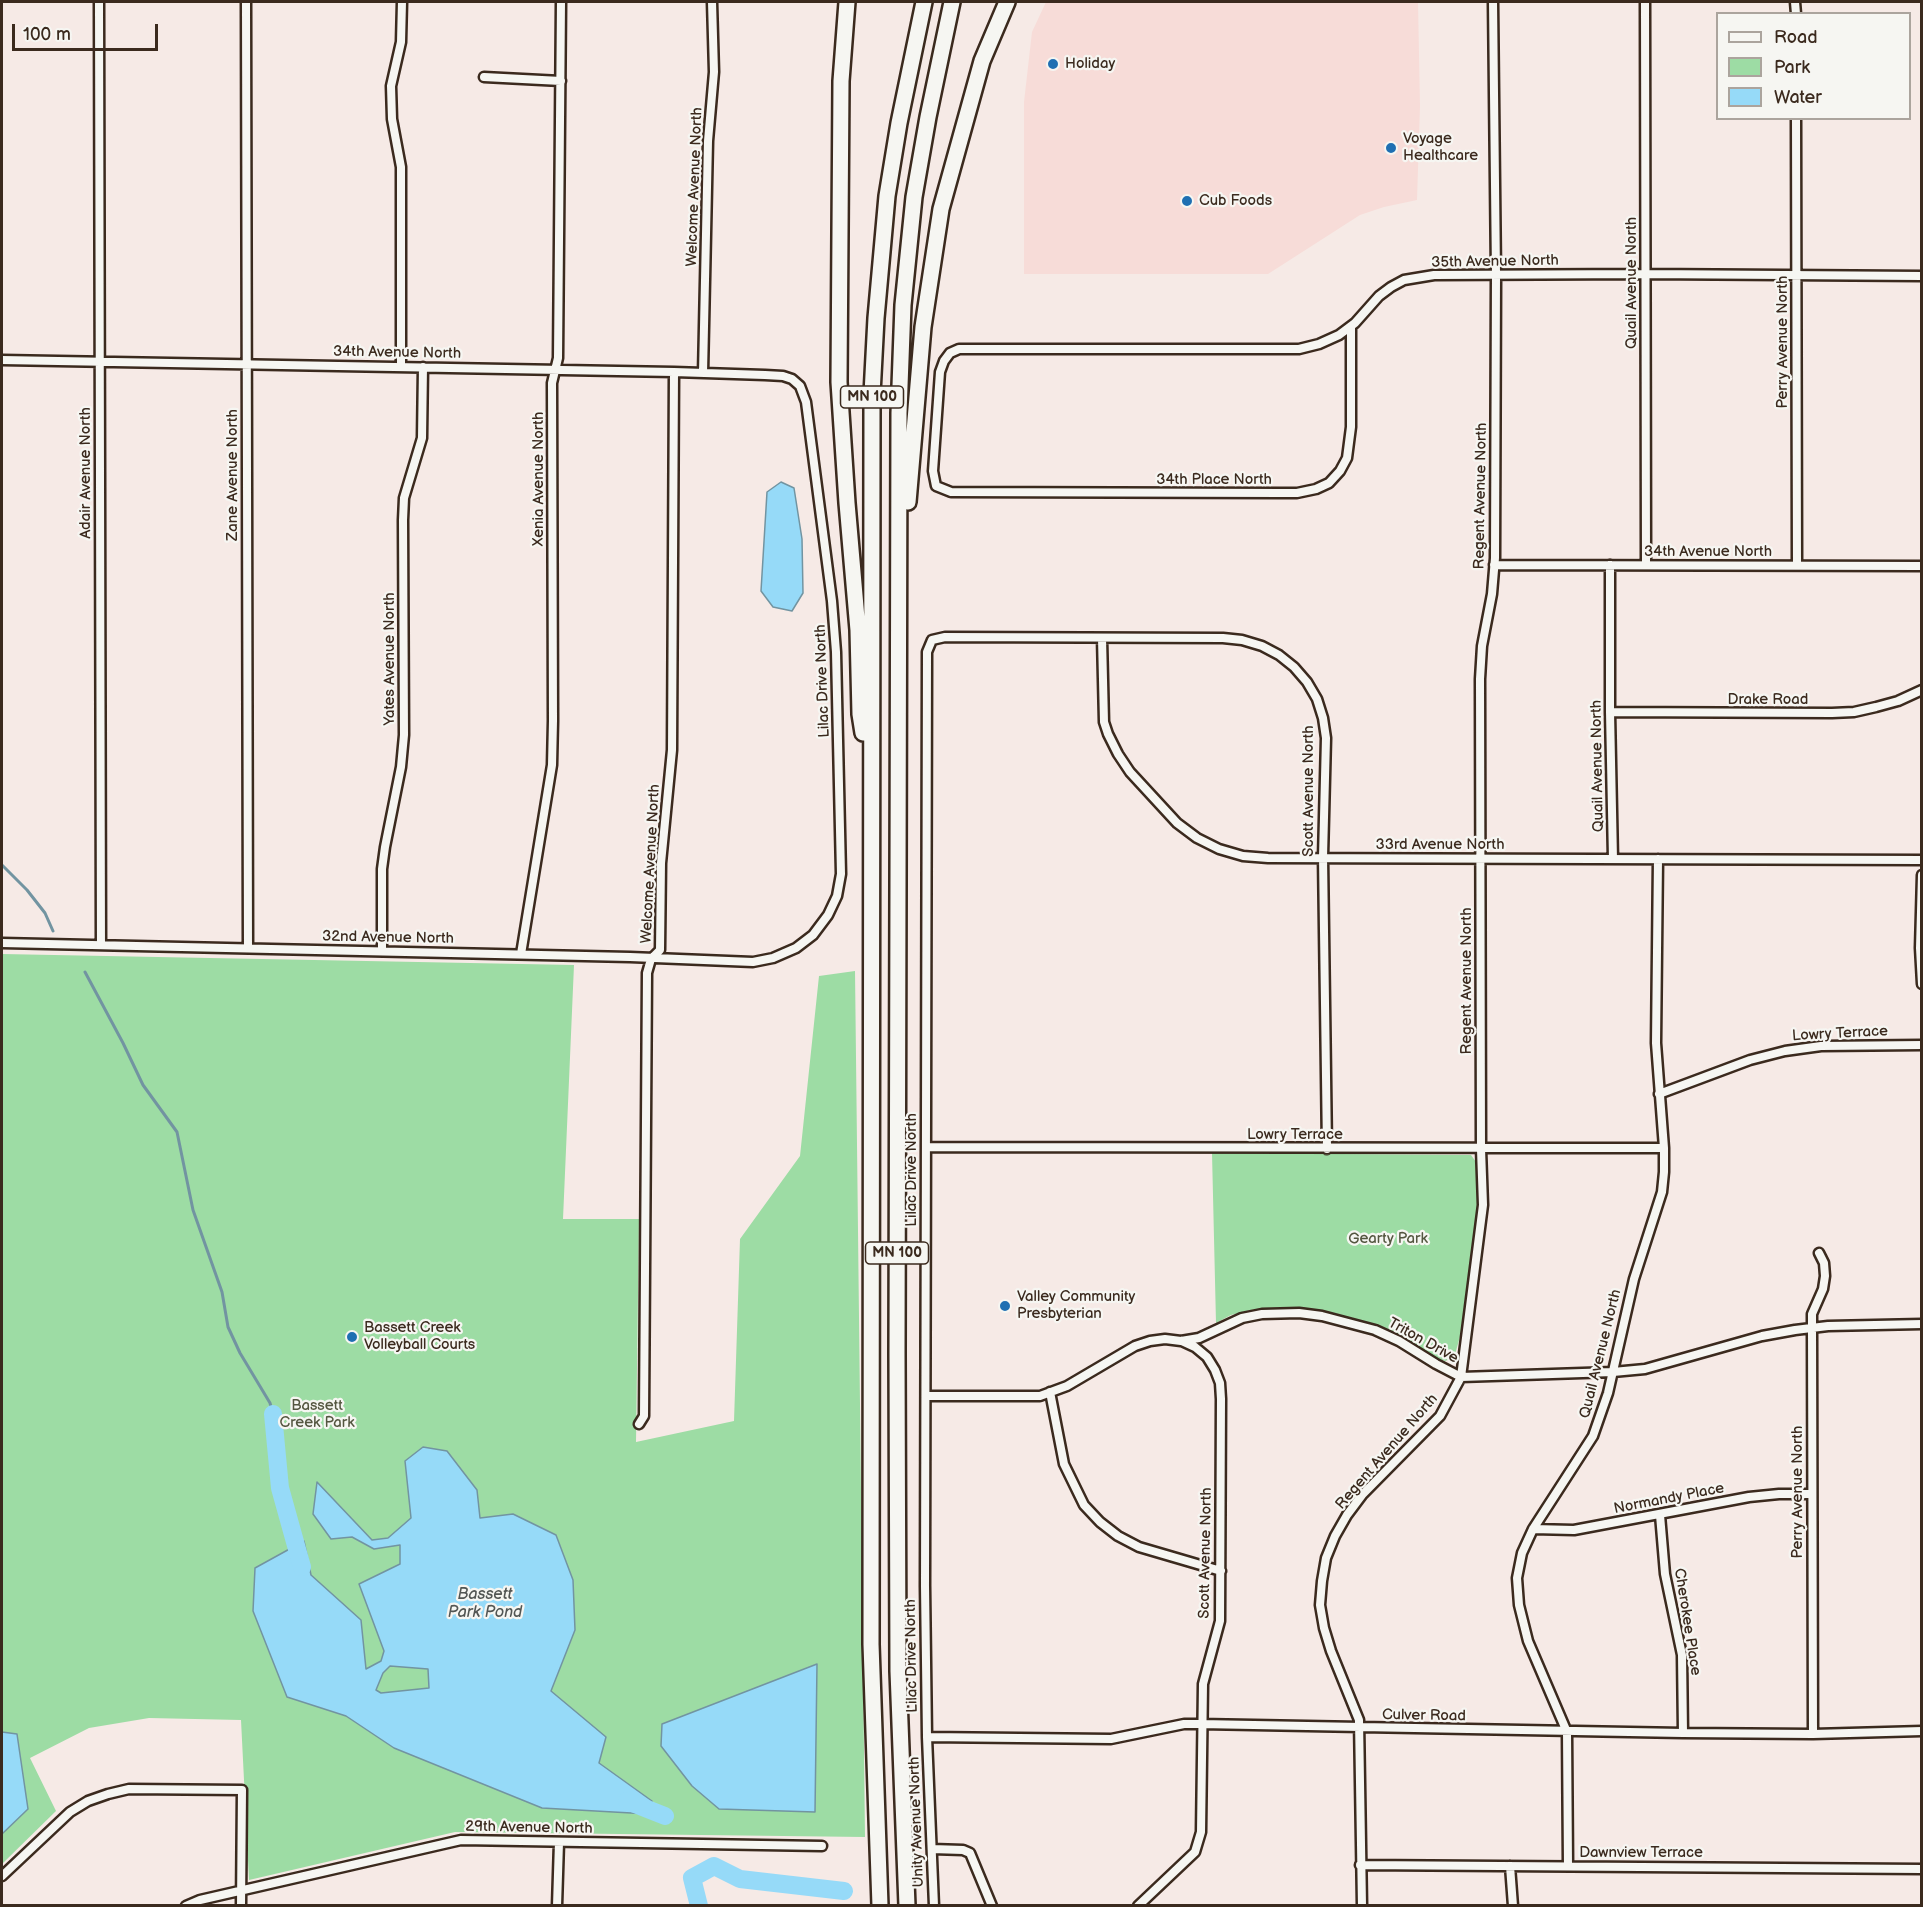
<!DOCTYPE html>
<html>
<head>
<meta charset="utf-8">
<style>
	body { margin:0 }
	#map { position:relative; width:1923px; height:1907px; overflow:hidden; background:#f6eae6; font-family:"Balsamiq Sans",sans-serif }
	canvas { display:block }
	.frame { position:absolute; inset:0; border:3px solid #3b2a1e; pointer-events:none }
	.legend { position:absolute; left:1716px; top:12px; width:195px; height:108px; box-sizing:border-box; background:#f6f6f2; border:2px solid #aba49d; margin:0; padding:8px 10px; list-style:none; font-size:18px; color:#3b2a1e }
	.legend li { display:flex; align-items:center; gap:12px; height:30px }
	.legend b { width:30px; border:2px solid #aba49d }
	.scale { position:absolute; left:12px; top:24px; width:146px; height:27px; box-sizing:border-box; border:3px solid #3b2a1e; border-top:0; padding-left:8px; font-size:18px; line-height:21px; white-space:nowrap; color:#3b2a1e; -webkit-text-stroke:4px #f6f6f2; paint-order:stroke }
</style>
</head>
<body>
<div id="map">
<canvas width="1923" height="1907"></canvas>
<div class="frame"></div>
<ul class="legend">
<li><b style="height:8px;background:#f6f6f2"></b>Road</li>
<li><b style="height:16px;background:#9ddca4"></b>Park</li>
<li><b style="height:16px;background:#96daf8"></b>Water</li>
</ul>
<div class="scale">100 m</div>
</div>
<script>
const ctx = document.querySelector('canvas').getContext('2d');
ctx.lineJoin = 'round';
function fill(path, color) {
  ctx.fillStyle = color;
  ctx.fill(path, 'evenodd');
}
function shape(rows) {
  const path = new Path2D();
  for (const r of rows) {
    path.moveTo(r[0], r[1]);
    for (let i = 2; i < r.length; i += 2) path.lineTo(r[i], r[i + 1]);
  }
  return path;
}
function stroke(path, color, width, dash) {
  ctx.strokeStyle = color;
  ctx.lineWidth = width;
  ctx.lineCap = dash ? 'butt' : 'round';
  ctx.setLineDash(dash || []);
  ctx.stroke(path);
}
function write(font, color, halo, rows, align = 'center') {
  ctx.font = font + ' "Balsamiq Sans",sans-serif';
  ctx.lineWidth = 4.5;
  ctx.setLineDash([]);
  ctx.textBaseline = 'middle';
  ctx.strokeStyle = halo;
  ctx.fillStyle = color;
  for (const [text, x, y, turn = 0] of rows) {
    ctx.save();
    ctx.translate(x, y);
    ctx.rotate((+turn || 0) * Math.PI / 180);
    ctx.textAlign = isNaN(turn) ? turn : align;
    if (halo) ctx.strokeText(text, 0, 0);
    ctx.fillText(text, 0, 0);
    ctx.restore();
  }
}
const built = shape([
	[1046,2,1418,2,1420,106,1417,200,1384,207,1360,215,1268,274,1024,274,1024,102,1032,32]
]);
const green = shape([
	[2,954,574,965,563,1219,639,1219,636,1442,734,1421,740,1239,800,1156,819,976,855,971,865,1837,455,1832,249,1880,241,1720,149,1718,89,1728,30,1758,56,1811,2,1864],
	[1212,1153,1471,1155,1476,1162,1478,1192,1476,1223,1464,1306,1463,1326,1454,1358,1445,1361,1438,1359,1393,1331,1334,1313,1311,1309,1286,1307,1251,1310,1231,1315,1216,1323]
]);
const water = shape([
	[781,482,794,488,802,539,803,593,792,611,773,607,761,591,767,492,781,482],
	[423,1447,447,1451,477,1490,480,1518,513,1514,556,1535,573,1580,575,1630,551,1691,606,1737,599,1763,652,1801,649,1814,542,1808,394,1748,346,1716,287,1697,253,1611,255,1568,304,1541,311,1575,361,1620,366,1669,381,1661,384,1651,359,1584,400,1564,400,1545,374,1549,352,1537,331,1539,313,1514,317,1482,372,1540,388,1538,411,1518,405,1461,423,1447],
	[390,1666,428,1669,429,1688,381,1693,376,1690,383,1673,390,1666],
	[817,1664,815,1812,719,1809,692,1786,661,1746,662,1724,817,1664],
	[2,1732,17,1734,28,1809,2,1834,2,1732]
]);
const stream = shape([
	[2,865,27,890,45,913,53,931],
	[85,972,123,1043,143,1085,177,1132,193,1210,222,1292,228,1327,240,1353,270,1403,273,1414]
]);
const river = shape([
	[273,1414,280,1488,302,1567],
	[627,1801,665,1816],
	[699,1906,692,1878,714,1866,740,1879,844,1891]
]);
const street = shape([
	[99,2,101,945],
	[246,2,248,948],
	[1645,2,1646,565],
	[1795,2,1796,14],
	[484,77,561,81],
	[1796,118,1797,565],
	[1351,327,1351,427,1347,458,1340,471,1329,483,1316,489,1297,493,1281,493,951,492,936,486,933,471,940,372,944,361,950,353,959,349,1299,349,1319,344,1339,335,1355,323,1379,296,1391,287,1404,280,1434,275,1646,274,1922,276],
	[2,360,674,372,765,375,783,376,792,379,800,386,806,402,832,601,836,652,841,874,837,896,828,915,813,935,796,948,773,958,753,962,630,957,2,943],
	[401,366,401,167,392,119,391,86,401,42,402,2],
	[703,373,708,141,714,72,712,2],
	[1494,565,1922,566],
	[1610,565,1610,712,1613,859],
	[1102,638,1104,722,1108,734,1118,754,1130,772,1177,823,1197,838,1219,849,1243,856,1268,858,1922,860],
	[1610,712,1832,713,1854,712,1876,707,1898,701,1922,690],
	[1922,875,1920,948,1922,984],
	[382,951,382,869,385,847,401,767,404,735,403,520,404,498,422,438,423,367],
	[521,954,552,765,553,721,552,383,558,358,561,2],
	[1659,1094,1750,1060,1785,1051,1821,1046,1922,1045],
	[926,1147,1664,1148],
	[1050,1392,1064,1464,1084,1505,1100,1522,1118,1536,1139,1547,1221,1571],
	[927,1396,1040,1396,1067,1386,1135,1346,1150,1341,1165,1339,1181,1341,1199,1338,1242,1318,1262,1314,1299,1313,1322,1316,1375,1330,1399,1341,1436,1364,1461,1377,1613,1372,1645,1369,1762,1336,1795,1330,1828,1326,1922,1324],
	[639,1424,644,1416,647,973,651,959,660,950,661,863,672,750,674,372],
	[1660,1515,1665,1574,1682,1655,1683,1733],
	[1533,1529,1574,1530,1749,1497,1779,1494,1812,1494],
	[1813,1734,1812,1328,1812,1314,1823,1289,1825,1276,1824,1263,1819,1253],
	[927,1737,1111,1739,1184,1724,1200,1724,1683,1733,1813,1734,1922,1731],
	[932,1849,963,1850,970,1853,992,1906],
	[1360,1865,1922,1869],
	[1510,1866,1513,1906],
	[1568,1866,1567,1732,1528,1641,1519,1605,1517,1578,1522,1553,1533,1529,1593,1436,1608,1393,1634,1279,1662,1192,1664,1172,1664,1148,1656,1043,1658,859],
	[2,1876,70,1812,88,1801,108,1794,129,1789,242,1790,241,1906],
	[186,1906,200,1900,461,1840,822,1846],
	[557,1906,559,1842],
	[934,1906,927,1737,925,1586,927,652,932,640,945,637,1223,638,1242,640,1262,646,1279,655,1294,667,1307,682,1317,699,1323,718,1326,738,1323,857,1327,1149],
	[1138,1906,1195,1852,1201,1832,1203,1684,1220,1621,1221,1399,1220,1383,1215,1370,1207,1357,1195,1347,1182,1341],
	[1362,1906,1359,1720,1331,1651,1324,1628,1320,1605,1322,1581,1326,1558,1335,1536,1347,1515,1362,1495,1440,1416,1461,1377,1483,1205,1481,1149,1480,679,1482,646,1492,594,1495,558,1496,275,1493,2]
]);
const highway = shape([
	[847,2,841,81,839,382,847,503,858,630,860,714,863,733],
	[908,502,923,327,941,209,982,61,1007,2],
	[880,1906,871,1644,872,394,876,318,887,196,899,123,924,2],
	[907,1906,898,1671,897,1353,899,413,903,305,914,197,928,117,952,2]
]);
const markers = [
	[1053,64,6,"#1f6fb2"],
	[1391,148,6,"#1f6fb2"],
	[1187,201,6,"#1f6fb2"],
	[1005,1306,6,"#1f6fb2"],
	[352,1337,6,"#1f6fb2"]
];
const shields = [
	[872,397,63],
	[897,1253,63]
];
const shieldNames = [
	["MN 100",872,397],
	["MN 100",897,1253]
];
const poiNames = [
	["Holiday",1065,64],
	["Voyage",1403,139],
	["Healthcare",1403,156],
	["Cub Foods",1199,201],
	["Valley Community",1017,1297],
	["Presbyterian",1017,1314],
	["Bassett Creek",364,1328],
	["Volleyball Courts",364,1345]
];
const streetNames = [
	["Welcome Avenue North",695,187,-88],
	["35th Avenue North",1495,262,-1],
	["Quail Avenue North",1632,283,-90],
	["Perry Avenue North",1783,342,-90],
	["34th Avenue North",397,353,1],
	["Adair Avenue North",86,473,-90],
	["Zane Avenue North",233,475,-90],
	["Xenia Avenue North",539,479,-90],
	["34th Place North",1214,480],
	["Regent Avenue North",1481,496,-89],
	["34th Avenue North",1708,552],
	["Yates Avenue North",390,659,-90],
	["Lilac Drive North",823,681,-92],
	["Drake Road",1768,700],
	["Quail Avenue North",1598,766,-91],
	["Scott Avenue North",1309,791,-90],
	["33rd Avenue North",1440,845],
	["Welcome Avenue North",651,864,-87],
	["32nd Avenue North",388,938,1],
	["Regent Avenue North",1467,981,-90],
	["Lowry Terrace",1840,1034,-3],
	["Lowry Terrace",1295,1135],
	["Lilac Drive North",912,1170,-90],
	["Triton Drive",1423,1341,29],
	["Quail Avenue North",1601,1354,-76],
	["Regent Avenue North",1387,1452,-49],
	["Perry Avenue North",1798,1492,-90],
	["Normandy Place",1669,1499,-11],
	["Scott Avenue North",1206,1553,-89],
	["Cherokee Place",1687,1622,81],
	["Lilac Drive North",912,1656,-91],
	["Culver Road",1424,1716,1],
	["Unity Avenue North",917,1822,-92],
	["29th Avenue North",529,1828,1],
	["Dawnview Terrace",1641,1853]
];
const parkNames = [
	["Gearty Park",1388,1239],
	["Bassett",317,1406],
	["Creek Park",317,1423]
];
const waterNames = [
	["Bassett",485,1595],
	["Park Pond",485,1613]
];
fill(built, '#f7dcd8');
fill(green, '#9ddca4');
fill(water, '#96daf8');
stroke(water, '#7294a1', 1.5);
stroke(stream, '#7294a1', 3);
stroke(river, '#96daf8', 18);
stroke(street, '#3b2a1e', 13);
stroke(highway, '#3b2a1e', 20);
stroke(street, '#f6f6f2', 8);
stroke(highway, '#f6f6f2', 15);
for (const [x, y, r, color] of markers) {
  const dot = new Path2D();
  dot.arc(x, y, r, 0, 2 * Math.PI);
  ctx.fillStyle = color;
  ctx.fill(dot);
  stroke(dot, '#f6f6f2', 2);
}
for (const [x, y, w] of shields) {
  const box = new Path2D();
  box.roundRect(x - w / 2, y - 11, w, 22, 4.5);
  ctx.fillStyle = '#f6f6f2';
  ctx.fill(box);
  stroke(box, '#3b2a1e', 1.5);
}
write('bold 14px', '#3b2a1e', null, shieldNames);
write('15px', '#3b2a1e', '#f6f6f2', poiNames, 'left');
write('15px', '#3b2a1e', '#f6f6f2', streetNames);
write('15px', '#545640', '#f6f6f2', parkNames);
write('italic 16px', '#525654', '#f6f6f2', waterNames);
</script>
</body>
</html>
